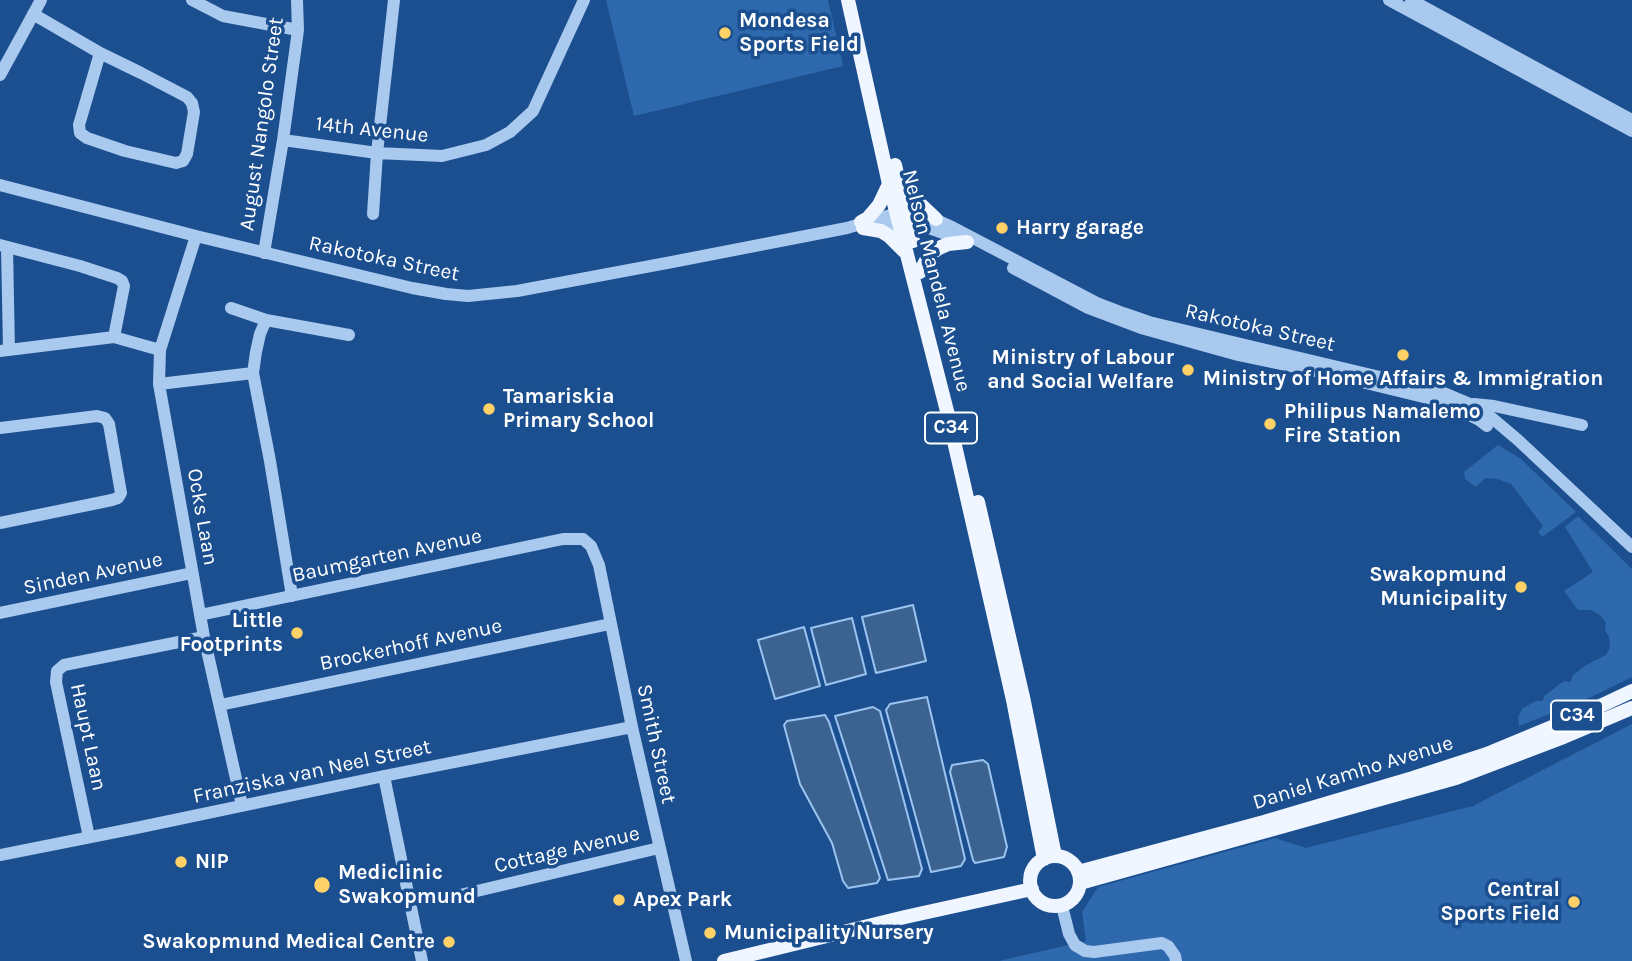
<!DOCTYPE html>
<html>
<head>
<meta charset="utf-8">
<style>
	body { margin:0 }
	canvas { display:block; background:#1b4f8f }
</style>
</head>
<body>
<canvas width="1632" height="961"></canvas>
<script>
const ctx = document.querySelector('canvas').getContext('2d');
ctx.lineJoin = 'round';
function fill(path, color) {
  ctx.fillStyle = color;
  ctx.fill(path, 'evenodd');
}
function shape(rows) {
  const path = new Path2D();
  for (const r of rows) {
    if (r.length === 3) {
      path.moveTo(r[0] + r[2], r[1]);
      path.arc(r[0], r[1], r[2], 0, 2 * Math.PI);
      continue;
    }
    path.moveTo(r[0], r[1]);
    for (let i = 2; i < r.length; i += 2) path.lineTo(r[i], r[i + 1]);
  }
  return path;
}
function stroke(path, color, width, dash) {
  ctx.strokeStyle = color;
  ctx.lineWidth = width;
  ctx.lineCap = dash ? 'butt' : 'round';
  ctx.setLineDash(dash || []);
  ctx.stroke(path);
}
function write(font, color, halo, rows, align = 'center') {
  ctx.font = font + ' Karla,sans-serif';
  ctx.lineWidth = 7;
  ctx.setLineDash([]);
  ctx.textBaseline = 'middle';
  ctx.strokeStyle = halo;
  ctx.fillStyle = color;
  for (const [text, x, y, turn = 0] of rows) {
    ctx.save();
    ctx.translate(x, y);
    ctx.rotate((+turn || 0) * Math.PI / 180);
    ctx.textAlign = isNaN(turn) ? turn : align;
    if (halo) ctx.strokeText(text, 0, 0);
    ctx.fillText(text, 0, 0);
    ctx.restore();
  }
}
const green = shape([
	[606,0,828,0,843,66,634,116],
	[1498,445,1521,459,1576,512,1542,537,1538,532,1543,526,1511,484,1497,479,1485,478,1476,487,1465,479,1464,472],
	[1578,516,1632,569,1632,677,1587,699,1519,726,1518,717,1523,708,1536,701,1543,701,1544,696,1564,681,1571,682,1572,676,1586,665,1606,655,1610,648,1609,637,1605,630,1606,623,1600,615,1591,610,1578,610,1564,591,1593,572,1565,527],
	[1632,724,1632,961,999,961,1086,941,1082,912,1098,887,1275,838,1306,848,1473,806]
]);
const water = shape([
	[913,605,926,661,876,673,862,617,913,605],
	[852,618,866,674,826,685,811,628,852,618],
	[804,627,820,686,775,699,758,640,804,627],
	[927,697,965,859,961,866,931,872,886,710,890,704,927,697],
	[873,707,880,711,922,869,919,876,888,880,835,716,873,707],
	[825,715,829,722,880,878,877,883,848,888,843,881,832,843,800,784,784,725,787,721,825,715],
	[983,760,988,764,1007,847,1004,857,975,863,973,860,950,772,952,765,983,760]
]);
const minor = shape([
	[192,0,223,16,298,30],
	[1389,0,1632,131],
	[1411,0,1632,120],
	[33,14,100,53,141,73,187,97,192,103,194,112,187,154,183,161,176,163,125,151,87,138,80,133,79,125,100,53],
	[0,75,41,0],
	[283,140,377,153,442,156,486,145,510,132,533,111,584,0],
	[0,185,196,236,412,288,446,294,468,296,517,291,672,262,847,228,897,213,923,214,952,227,1097,303,1123,313,1149,322,1241,344,1439,391,1470,404,1492,418,1518,440,1632,547],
	[373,214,377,153,394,0],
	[869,227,909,224,926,227,960,239],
	[196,236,160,350,159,384,204,637,242,805],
	[0,245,80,266,117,278,122,281,124,286,114,337],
	[7,247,9,350],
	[264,253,283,140,298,30,297,0],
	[1013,268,1088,308,1141,328,1238,355,1333,375,1444,402,1479,420,1487,426],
	[231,308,266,320],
	[0,351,114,337,160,350],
	[159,384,253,373],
	[1474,404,1494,406,1582,425],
	[0,428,97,416,105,418,109,424,121,493,118,498,112,500,0,523],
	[292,596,270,461,253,373,256,352,260,334,266,320,349,335],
	[0,613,192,573],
	[200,615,563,539,583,539,591,546,599,565,632,727,686,961],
	[220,705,610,624],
	[384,776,422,961],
	[89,837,56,682,57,671,64,665,204,637],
	[0,855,136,828,384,776,632,727],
	[443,899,659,848],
	[1062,906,1069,934,1075,945,1085,951,1094,952,1162,943,1168,946,1175,956,1176,961]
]);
const major = shape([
	[848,0,889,184,948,415,978,546,1013,700,1044,859],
	[895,165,913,241],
	[903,183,918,202,936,219],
	[861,222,868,218,879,205,889,184],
	[863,228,881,231,889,236,904,251],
	[920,272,929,255,939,248,948,244,967,242],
	[978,502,1023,697,1055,856],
	[1055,881,25],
	[1078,872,1264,822,1413,778,1487,754,1581,715,1632,691],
	[1080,883,1456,778,1561,738,1632,708],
	[724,961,905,917,1032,889]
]);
const markers = [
	[725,33,7,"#ffd166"],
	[1002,228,7,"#ffd166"],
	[1403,355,7,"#ffd166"],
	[1188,370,7,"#ffd166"],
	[489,409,7,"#ffd166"],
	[1270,424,7,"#ffd166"],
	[1521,587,7,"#ffd166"],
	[297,633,7,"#ffd166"],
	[181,862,7,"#ffd166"],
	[322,885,9,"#ffd166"],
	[619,900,7,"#ffd166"],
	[1574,902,7,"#ffd166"],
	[710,933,7,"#ffd166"],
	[449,942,7,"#ffd166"]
];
const shields = [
	[951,428,52],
	[1577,716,52]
];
const shieldNames = [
	["C34",951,428],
	["C34",1577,716]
];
const poiNames = [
	["Mondesa",739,21],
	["Sports Field",739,45],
	["Harry garage",1016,228],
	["Ministry of Labour",1174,358,"right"],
	["and Social Welfare",1174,382,"right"],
	["Ministry of Home Affairs & Immigration",1403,379,"center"],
	["Tamariskia",503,397],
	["Primary School",503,421],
	["Philipus Namalemo",1284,412],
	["Fire Station",1284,436],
	["Swakopmund",1507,575,"right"],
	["Municipality",1507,599,"right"],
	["Little",283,621,"right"],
	["Footprints",283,645,"right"],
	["NIP",195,862],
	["Mediclinic",338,873],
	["Swakopmund",338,897],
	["Central",1560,890,"right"],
	["Sports Field",1560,914,"right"],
	["Apex Park",633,900],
	["Municipality Nursery",724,933],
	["Swakopmund Medical Centre",435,942,"right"]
];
const streetNames = [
	["August Nangolo Street",262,124,-82],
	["14th Avenue",372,130,6],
	["Rakotoka Street",384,259,12],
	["Nelson Mandela Avenue",936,281,76],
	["Rakotoka Street",1260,328,13],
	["Ocks Laan",202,517,80],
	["Baumgarten Avenue",387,556,-12],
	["Sinden Avenue",93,574,-12],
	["Brockerhoff Avenue",411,645,-12],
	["Haupt Laan",88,737,78],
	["Smith Street",656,744,78],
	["Franziska van Neel Street",312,772,-12],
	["Daniel Kamho Avenue",1353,773,-17],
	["Cottage Avenue",567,850,-13]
];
fill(green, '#2e69ad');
fill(water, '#3c6290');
stroke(water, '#9cc4f0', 2);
stroke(minor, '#a9c9ee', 12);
stroke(major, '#f0f6ff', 14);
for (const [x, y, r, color] of markers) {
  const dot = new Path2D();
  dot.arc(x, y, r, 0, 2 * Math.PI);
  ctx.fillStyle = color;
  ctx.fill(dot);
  stroke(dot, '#1b4f8f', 2.5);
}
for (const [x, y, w] of shields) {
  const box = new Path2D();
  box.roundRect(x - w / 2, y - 15.5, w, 31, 5);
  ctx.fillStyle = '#1b4f8f';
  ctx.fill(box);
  stroke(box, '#fff', 2);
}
write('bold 19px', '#fff', null, shieldNames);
write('bold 21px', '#fff', '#1b4f8f', poiNames, 'left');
write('21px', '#fff', '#1b4f8f', streetNames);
</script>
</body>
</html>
